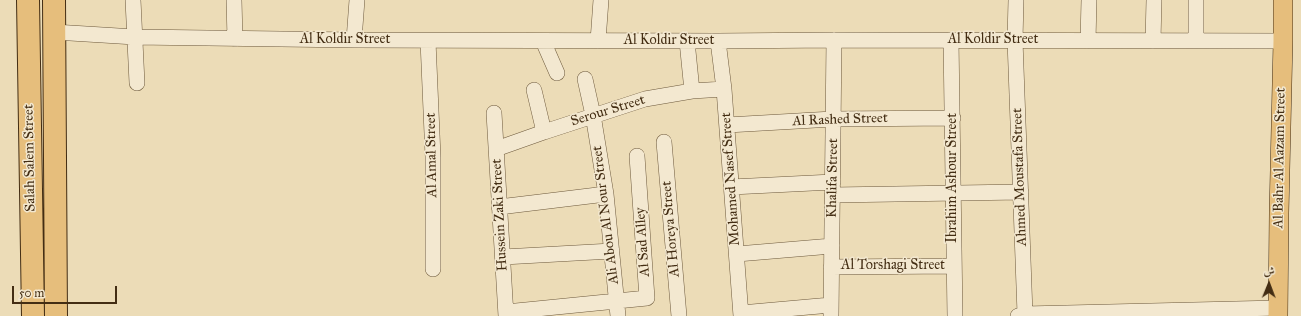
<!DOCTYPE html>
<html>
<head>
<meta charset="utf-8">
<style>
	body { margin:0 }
	#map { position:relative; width:1301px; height:316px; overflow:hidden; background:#ecdcb7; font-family:"IM FELL Great Primer",Amiri,serif }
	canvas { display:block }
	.north { position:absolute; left:1249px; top:264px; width:40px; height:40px; -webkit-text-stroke:3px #f3e8d0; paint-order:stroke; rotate:1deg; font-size:11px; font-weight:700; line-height:16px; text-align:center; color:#432d13 }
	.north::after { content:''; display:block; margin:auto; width:14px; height:18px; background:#432d13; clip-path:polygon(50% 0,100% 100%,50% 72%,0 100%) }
	.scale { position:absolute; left:12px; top:286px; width:105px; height:18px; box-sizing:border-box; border:2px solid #432d13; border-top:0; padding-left:5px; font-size:12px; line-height:14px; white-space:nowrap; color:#432d13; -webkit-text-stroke:3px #f3e8d0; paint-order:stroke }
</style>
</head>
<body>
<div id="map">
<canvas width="1301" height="316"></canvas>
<div class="north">ش</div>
<div class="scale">50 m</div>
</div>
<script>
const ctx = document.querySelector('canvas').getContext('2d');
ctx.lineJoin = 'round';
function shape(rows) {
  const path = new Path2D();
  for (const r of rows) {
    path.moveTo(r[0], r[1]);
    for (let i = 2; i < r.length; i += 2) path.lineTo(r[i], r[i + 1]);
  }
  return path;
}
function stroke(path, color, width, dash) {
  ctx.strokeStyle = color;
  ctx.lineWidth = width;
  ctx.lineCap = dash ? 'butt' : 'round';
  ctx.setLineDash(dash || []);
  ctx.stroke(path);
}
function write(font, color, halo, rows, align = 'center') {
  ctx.font = font + ' "IM FELL Great Primer",serif';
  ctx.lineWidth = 3;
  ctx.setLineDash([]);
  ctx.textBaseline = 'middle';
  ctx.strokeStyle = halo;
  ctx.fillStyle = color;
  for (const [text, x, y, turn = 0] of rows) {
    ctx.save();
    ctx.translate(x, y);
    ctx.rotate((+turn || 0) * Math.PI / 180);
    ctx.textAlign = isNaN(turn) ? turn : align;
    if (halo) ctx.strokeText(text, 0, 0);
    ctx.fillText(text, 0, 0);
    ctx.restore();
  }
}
const minor = shape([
	[133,0,137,83],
	[234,0,235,39],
	[1016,0,1015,40,1025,314],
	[54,32,135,37,354,40,718,41,834,40,1283,41],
	[354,40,357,0],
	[951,40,955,316],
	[428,41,433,157,433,269],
	[543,41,557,73],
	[598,41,601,0],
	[687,41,692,91],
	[718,41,724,89,741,316],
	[1088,41,1089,0],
	[1153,41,1154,0],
	[1196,41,1196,0],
	[585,79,593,115,606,194,618,316],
	[534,90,544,132],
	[494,113,506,316],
	[727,125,833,119,953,118],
	[664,142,679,316],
	[496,149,544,132,645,99,692,91,724,89],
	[731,187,833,182],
	[833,195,1021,192],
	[499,207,606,194],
	[737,254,832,246],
	[503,257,612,251],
	[831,267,954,266],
	[506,312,647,298,637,156],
	[741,313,831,305],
	[831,316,834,40],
	[1018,316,1025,314,1278,308]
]);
const major = shape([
	[1278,316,1279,213,1283,41,1283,0]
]);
const highway = shape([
	[28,0,33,316],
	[54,0,56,316]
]);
const streetNames = [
	["Al Koldir Street",345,40],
	["Al Koldir Street",993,40],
	["Al Koldir Street",669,41],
	["Serour Street",608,111,-17],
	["Al Rashed Street",840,120,-2],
	["Al Amal Street",432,155,-91],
	["Salah Salem Street",30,158,-91],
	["Al Bahr Al Aazam Street",1280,158,-89],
	["Ahmed Moustafa Street",1020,177,-92],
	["Khalifa Street",833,178,-89],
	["Ibrahim Ashour Street",953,178,-90],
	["Mohamed Nasef Street",731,179,-94],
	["Hussein Zaki Street",500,215,-93],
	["Ali Abou Al Nour Street",606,215,-97],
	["Al Horeya Street",671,229,-95],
	["Al Sad Alley",643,242,-94],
	["Al Torshagi Street",893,266]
];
stroke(minor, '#6d593c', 16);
stroke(major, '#432d13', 20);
stroke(highway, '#432d13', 24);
stroke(minor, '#f3e8d0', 15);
stroke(major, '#e6be7c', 19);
stroke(highway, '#e6be7c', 22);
write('14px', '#432d13', '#f3e8d0', streetNames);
</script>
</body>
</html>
